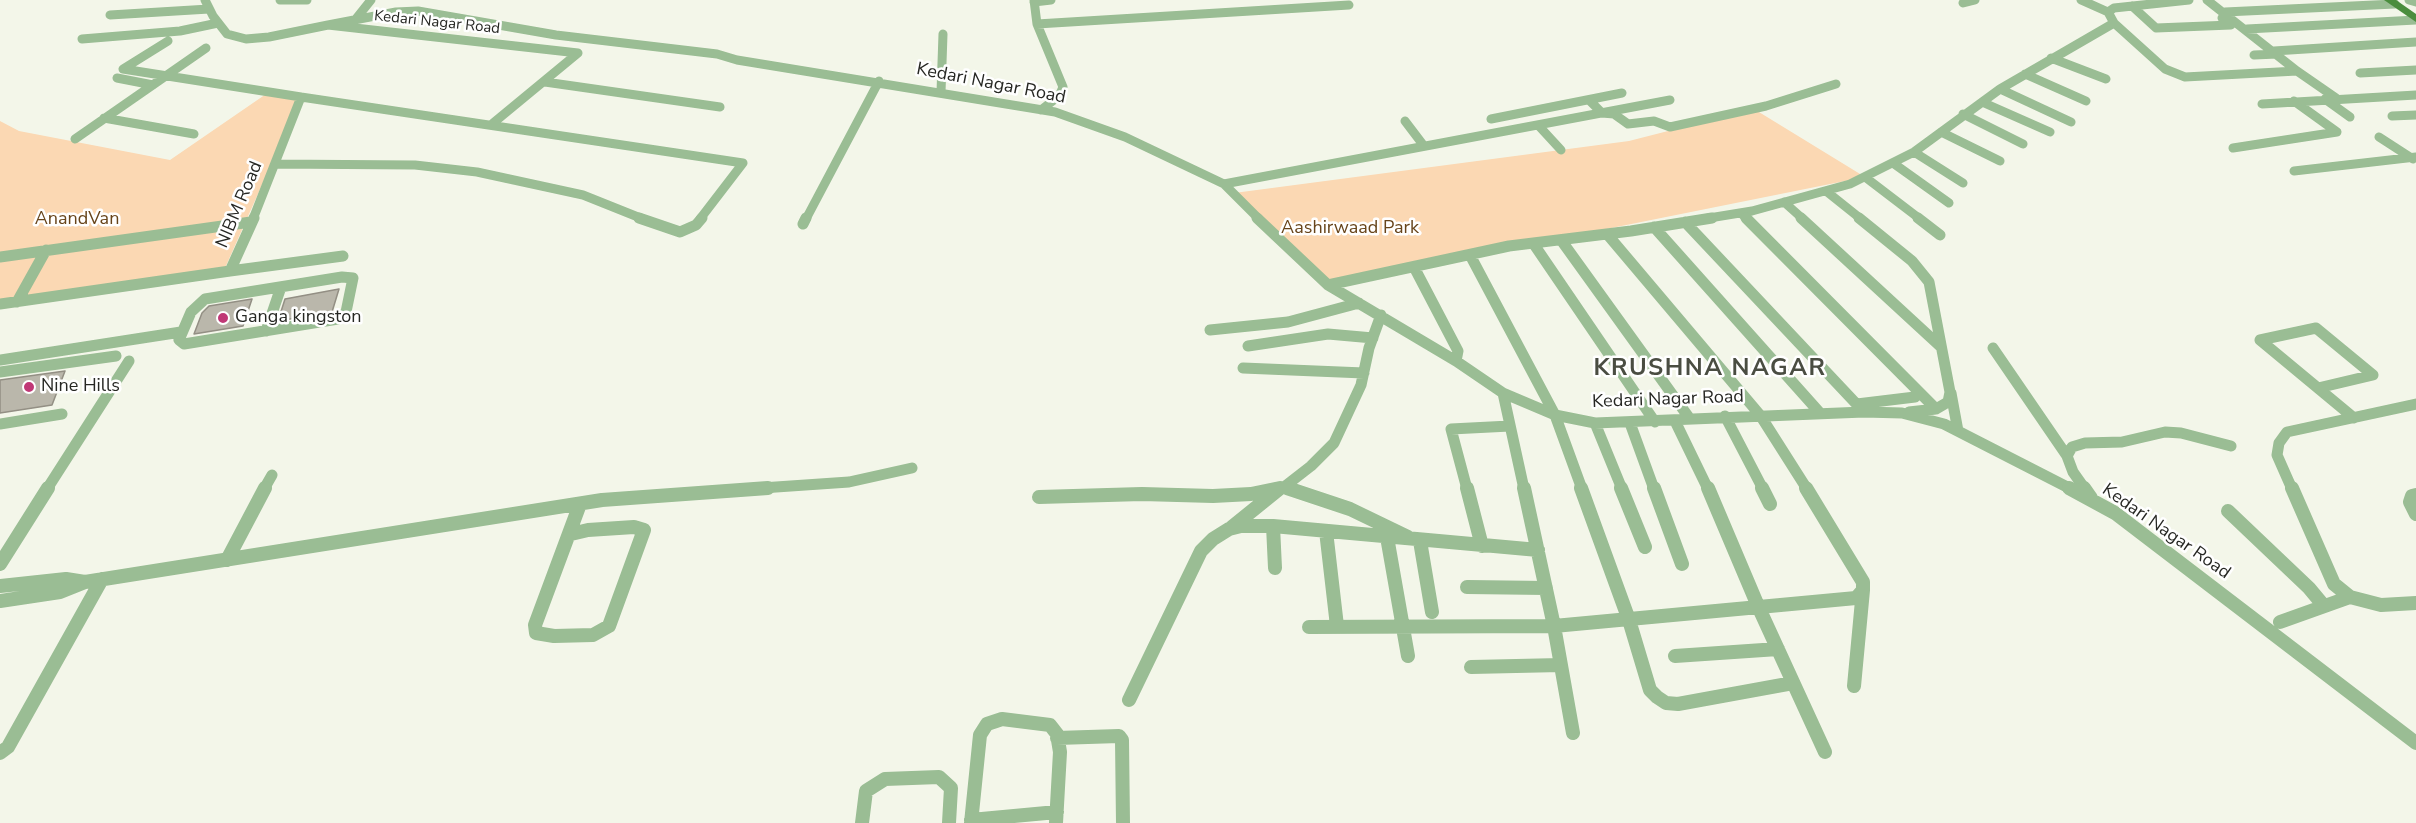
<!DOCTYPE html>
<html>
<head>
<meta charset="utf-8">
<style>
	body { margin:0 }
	canvas { display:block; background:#f3f6e9 }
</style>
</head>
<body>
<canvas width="2416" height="823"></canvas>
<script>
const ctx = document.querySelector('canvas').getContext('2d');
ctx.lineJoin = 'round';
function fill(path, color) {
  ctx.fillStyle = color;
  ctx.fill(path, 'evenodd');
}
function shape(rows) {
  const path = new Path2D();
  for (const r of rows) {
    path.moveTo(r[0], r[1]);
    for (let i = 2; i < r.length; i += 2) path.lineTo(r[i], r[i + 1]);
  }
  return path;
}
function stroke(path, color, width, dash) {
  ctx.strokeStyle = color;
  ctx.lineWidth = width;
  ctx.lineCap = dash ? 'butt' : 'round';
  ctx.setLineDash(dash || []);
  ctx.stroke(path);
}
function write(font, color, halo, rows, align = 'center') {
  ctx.font = font + ' "Nunito Sans",sans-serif';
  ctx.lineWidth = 5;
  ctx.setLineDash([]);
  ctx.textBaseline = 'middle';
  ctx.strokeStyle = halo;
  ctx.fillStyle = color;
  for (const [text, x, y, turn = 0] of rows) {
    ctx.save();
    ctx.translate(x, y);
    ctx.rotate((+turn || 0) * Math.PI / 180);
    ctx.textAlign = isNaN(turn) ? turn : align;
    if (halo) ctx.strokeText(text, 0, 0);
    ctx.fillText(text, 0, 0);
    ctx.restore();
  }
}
const green = shape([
	[269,92,301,97,221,277,0,307,0,121,19,131,170,160],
	[1754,109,1865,177,1328,285,1234,193,1629,141]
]);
const building = shape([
	[339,289,332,312,278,321,285,299,339,289],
	[252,299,243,326,194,334,202,313,209,306,252,299],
	[65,371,52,405,0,413,0,380,65,371]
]);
const minorFar2 = shape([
	[205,0,213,16,227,34,246,39,269,37,328,25,578,53],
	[280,0,307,0],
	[1034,0,1037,24,1063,87,1059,96,1041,110],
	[2081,0,2108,12],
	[2207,0,2297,71,2336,98],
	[2409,0,2416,2],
	[1034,2,1051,0],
	[1963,3,1975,0],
	[2132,6,2156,28,2231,25,2222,18],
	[2225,12,2395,4],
	[110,15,209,9],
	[355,20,371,0],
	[2114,23,2165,69,2185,77,2297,71],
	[1037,24,1349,5],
	[328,25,396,12,418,11,556,35,717,54,737,60,1055,112,1125,137,1224,184,1259,219],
	[2247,29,2416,20],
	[82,39,180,31,218,23],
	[168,41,123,69,301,97,253,219],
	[2274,51,2416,42],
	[2254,55,2277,54],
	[2051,58,2106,79],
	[2360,73,2416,70],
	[2025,74,2086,101],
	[117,78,153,85],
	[545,82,720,107],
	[2000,89,2071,122],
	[941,92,943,34],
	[301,97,743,163,700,219],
	[2325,99,2350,117],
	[1590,101,1602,113,1614,114,1628,124,1654,121,1670,127,1766,106,1836,84],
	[1982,102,2050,132],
	[2262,104,2416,95],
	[1963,114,2023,144],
	[2392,116,2416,115],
	[104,118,194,134],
	[1491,119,1622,93],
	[1405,121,1424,146],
	[492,124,578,53],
	[1538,125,1561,150],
	[1941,132,2000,161],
	[2379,137,2413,159],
	[75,139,206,48],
	[2233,148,2337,132,2294,101],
	[1914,152,1963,183],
	[1893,163,1949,203],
	[275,164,415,165,477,172,583,195,643,219],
	[2294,171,2416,157],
	[1865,177,1920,219],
	[1224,184,1670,100],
	[1826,191,1861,219],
	[1784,202,1803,219],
	[1741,213,1747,219],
	[806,219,879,81],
	[1703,219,1752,211,1850,184,1914,152,2000,89,2114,23,2108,12,2114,8,2189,0]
]);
const minorFar1 = shape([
	[639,218,680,232,696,225,702,218],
	[1257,218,1328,285,1456,361,1503,393,1555,415,1595,423,1864,412,1902,413,1944,424,2071,489],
	[1746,218,1936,409],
	[1801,218,1941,347],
	[1859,218,1912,261,1929,282,1950,392,1948,402,1936,409,1909,412],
	[1918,218,1940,235],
	[1685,222,1864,412],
	[803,224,806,218],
	[1654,227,1820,413],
	[1607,234,1760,415,1807,489],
	[1561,240,1690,419],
	[1533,243,1655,422],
	[1470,255,1555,415,1582,489],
	[0,257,251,222],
	[1414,267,1458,351,1456,361],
	[230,271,343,256],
	[342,277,353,278,346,312,338,319,184,344,179,340,191,312,205,299,342,277],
	[1328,285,1509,246,1631,231,1712,218],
	[17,302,46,250],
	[0,304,230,271,254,218],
	[1210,330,1288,322,1359,303],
	[266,331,281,287],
	[1248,346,1328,334,1373,338],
	[1993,348,2067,456],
	[0,360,181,332],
	[1243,368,1364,373],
	[0,372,116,356],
	[2318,388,2373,375,2316,328,2260,340,2354,418],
	[1503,393,1524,489],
	[1951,393,1958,431],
	[1857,404,1915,397],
	[1725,416,1763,489],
	[1675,421,1708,489],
	[1595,423,1622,489],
	[1630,423,1654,489],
	[0,424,62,414],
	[1284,487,1291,489],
	[47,489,129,361],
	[264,489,272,475],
	[747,489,849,482,912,468],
	[1273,489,1284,487,1311,466,1334,443,1361,385,1369,348,1381,315],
	[1467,489,1451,429,1510,426],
	[2085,489,2073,472,2067,456,2072,447,2085,443,2122,442,2165,432,2181,433,2231,446],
	[2292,489,2277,455,2279,443,2287,432,2416,404]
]);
const minor = shape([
	[1287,488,1350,509,1408,537],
	[1467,488,1482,546],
	[1524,488,1554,626,1573,733],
	[1581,488,1629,620,1650,690,1657,697,1666,703,1678,704,1793,683],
	[1621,488,1645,547],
	[1654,488,1682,564],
	[1708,488,1758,606,1825,752],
	[1762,488,1770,504],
	[2069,488,2115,513,2416,743],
	[2084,488,2091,498],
	[2292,488,2334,584,2350,597,2381,605,2416,603],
	[2416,495,2412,496,2410,502,2416,514],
	[1039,497,1142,494,1213,496,1251,494,1280,488],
	[2228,511,2309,588,2324,606],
	[1273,526,1275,568],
	[1232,527,1279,489],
	[1326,531,1337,626],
	[571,534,588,530,634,527,644,530,609,626,593,635,554,636,536,633,535,625,580,504],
	[1387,537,1408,656],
	[1420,541,1432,612],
	[227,560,265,488],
	[0,564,48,488],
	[0,586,66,579,85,582],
	[1467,587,1546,588],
	[0,601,60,592,85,582,602,500,768,488],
	[2280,622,2350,597],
	[1309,627,1554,626,1856,598,1863,590,1863,582,1806,488],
	[1675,656,1778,649],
	[1471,667,1561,665],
	[1854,686,1863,590],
	[1129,700,1201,551,1213,539,1229,529,1241,526,1273,526,1538,550],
	[1057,738,1119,736,1122,740,1123,823],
	[0,753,8,747,102,579],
	[971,820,1057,812],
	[862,823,866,791,885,779,939,777,951,788,949,823],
	[971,823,980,735,987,724,1002,719,1050,725,1057,734,1060,752,1056,823]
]);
const major = shape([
	[2384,0,2396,0,2416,14,2416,22,2384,0]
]);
const markers = [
	[223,318,6,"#c03876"],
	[29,387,6,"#c03876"]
];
const farStreetnames = [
	["Kedari Nagar Road",437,23,6]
];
const streetNames = [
	["Kedari Nagar Road",991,84,11],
	["NIBM Road",240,205,-67],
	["Kedari Nagar Road",1668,400,-2],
	["Kedari Nagar Road",2166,532,35]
];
const parkNames = [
	["AnandVan",77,220],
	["Aashirwaad Park",1350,229]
];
const poiNames = [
	["Ganga kingston",235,318],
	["Nine Hills",41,387]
];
const districtNames = [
	["KRUSHNA NAGAR",1710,369]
];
fill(green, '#fbd8b3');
fill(building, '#bab7ab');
stroke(building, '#938f84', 1.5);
stroke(minorFar2, '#9abd94', 9);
stroke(minorFar1, '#9abd94', 11);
stroke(minor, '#9abd94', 14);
fill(major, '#4b8d3e');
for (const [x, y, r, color] of markers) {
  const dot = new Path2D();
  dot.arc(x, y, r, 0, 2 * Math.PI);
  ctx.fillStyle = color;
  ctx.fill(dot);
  stroke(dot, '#fff', 2);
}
write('15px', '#262723', '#fff', farStreetnames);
write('18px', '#262723', '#fff', streetNames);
write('18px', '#67441a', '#fff', parkNames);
write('18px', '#262723', '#fff', poiNames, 'left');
ctx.letterSpacing = '1.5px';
write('bold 24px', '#4a4d42', '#fff', districtNames);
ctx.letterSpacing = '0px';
</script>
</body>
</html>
